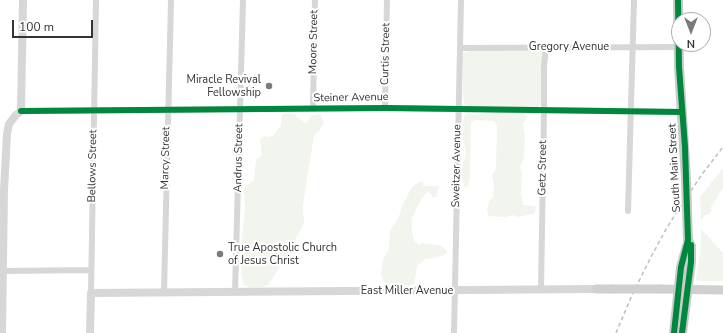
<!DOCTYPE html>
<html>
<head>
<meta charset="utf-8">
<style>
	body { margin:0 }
	#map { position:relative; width:723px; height:333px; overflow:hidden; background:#fff; font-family:"Nunito Sans",sans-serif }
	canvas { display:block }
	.north { position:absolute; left:671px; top:12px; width:40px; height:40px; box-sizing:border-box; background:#fff; border:1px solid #adadad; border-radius:50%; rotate:180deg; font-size:11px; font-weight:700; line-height:16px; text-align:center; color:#333 }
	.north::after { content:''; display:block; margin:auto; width:14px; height:18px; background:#7a7a7a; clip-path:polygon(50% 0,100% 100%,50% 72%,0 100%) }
	.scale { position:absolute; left:12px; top:20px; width:81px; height:18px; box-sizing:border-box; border:2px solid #333; border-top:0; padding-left:5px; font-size:12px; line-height:14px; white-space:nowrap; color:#333; -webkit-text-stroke:3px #fff; paint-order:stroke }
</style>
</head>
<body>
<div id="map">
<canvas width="723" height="333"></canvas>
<div class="north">N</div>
<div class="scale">100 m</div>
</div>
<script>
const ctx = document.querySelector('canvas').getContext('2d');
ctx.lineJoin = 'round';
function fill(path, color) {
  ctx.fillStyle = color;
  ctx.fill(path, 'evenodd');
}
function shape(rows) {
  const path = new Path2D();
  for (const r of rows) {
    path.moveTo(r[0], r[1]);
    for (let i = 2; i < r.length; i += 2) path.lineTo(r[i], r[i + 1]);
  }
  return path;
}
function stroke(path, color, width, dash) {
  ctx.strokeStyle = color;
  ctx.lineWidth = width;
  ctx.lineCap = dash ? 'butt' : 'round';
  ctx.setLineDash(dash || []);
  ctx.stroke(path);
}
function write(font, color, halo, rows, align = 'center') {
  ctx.font = font + ' "Nunito Sans",sans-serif';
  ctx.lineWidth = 4;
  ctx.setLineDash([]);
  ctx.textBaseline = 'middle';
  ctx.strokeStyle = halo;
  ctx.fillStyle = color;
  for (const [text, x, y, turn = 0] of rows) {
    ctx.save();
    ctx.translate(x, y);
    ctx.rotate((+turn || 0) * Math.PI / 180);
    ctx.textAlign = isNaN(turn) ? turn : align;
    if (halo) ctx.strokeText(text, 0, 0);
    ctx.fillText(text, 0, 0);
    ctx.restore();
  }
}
const green = shape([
	[470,51,542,51,543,89,542,99,541,104,538,107,470,106,464,104,463,96,463,53],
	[490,112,502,112,509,113,519,112,524,114,527,117,524,122,523,125,525,137,524,158,520,167,522,172,521,193,523,205,534,206,536,207,535,213,518,217,513,215,505,217,488,216,487,209,489,201,493,197,494,185,492,175,496,169,497,126,494,121,476,120,471,122,470,168,470,177,469,184,466,187,464,186,461,174,463,162,465,158,466,150,463,141,463,125,464,117,468,113,475,115],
	[288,113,295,114,298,118,306,123,312,115,320,114,324,123,319,131,314,135,304,198,303,208,304,223,287,256,268,285,263,287,250,288,243,284,241,271,241,248,245,208,244,188,254,180,256,160,262,155,260,139,264,136,269,137,274,135,277,130,281,125,281,118,283,114],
	[723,168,723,188,711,207,711,209,712,209,710,214,705,215,701,221,700,197],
	[423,181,423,186,439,186,437,194,436,197,432,197,431,194,428,192,425,194,417,207,415,213,412,218,412,231,414,241,419,245,421,243,439,245,443,247,446,250,447,253,444,255,435,258,425,259,417,266,414,285,396,286,386,285,382,279,381,274,383,259,386,255,389,249,390,231,399,216,404,202,412,187,416,184],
	[701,228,705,234,706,234,723,253,723,281,699,281,696,280,700,252]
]);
const minor = shape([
	[460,48,679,47],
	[385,108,387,0],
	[313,109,315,0],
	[21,111,385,108,682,112],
	[628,211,634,0],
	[3,271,91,270],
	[541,290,544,110,544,66,546,47],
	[164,292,171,0],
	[235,292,243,0],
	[91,293,96,0],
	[454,333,461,0]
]);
const tertiary = shape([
	[2,333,4,190,7,134,9,124,16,115,21,111,23,0],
	[90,333,91,293,596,289]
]);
const secondary = shape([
	[596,289,613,289],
	[661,289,723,290]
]);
const primary = shape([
	[678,0,679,67,686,179],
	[674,333,681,267,687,246],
	[682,333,691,262,691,246,688,240]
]);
const rail = shape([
	[616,333,632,295,651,257,665,231,678,210,703,173,723,147]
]);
const secondaryBridge = shape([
	[613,289,661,289]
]);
const primaryBridge = shape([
	[686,179,688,240]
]);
const cycleway = shape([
	[21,111,385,108,682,112],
	[674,333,681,267,688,240,685,147,679,67,678,0],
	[682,333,691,262,691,245]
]);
const markers = [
	[269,86,4,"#7a7a7a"],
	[220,254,4,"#7a7a7a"]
];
const streetNames = [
	["Moore Street",314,42,-89],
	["Gregory Avenue",569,47],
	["Curtis Street",386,54,-89],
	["Steiner Avenue",351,98,-1],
	["Marcy Street",166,158,-89],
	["Andrus Street",239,158,-89],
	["Bellows Street",93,166,-89],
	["Sweitzer Avenue",457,166,-89],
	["Getz Street",543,168,-89],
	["South Main Street",675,168,-93],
	["East Miller Avenue",407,291]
];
const poiNames = [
	["Miracle Revival",261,80],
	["Fellowship",261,93],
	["True Apostolic Church",228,248,"left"],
	["of Jesus Christ",228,261,"left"]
];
fill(green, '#f1f5ed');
stroke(minor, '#d7d7d7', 6);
stroke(tertiary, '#d7d7d7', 8);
stroke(secondary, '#d0d0d0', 9);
stroke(primary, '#cacaca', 10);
stroke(rail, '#bebebe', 1.5, [4, 3]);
stroke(secondaryBridge, '#d0d0d0', 9);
stroke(primaryBridge, '#cacaca', 10);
stroke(cycleway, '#00873e', 6);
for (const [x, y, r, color] of markers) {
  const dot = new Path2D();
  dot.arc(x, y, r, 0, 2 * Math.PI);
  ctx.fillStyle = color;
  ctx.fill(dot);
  stroke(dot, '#fff', 1.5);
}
write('11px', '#333', '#fff', streetNames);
write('11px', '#333', '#fff', poiNames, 'right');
</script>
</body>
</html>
